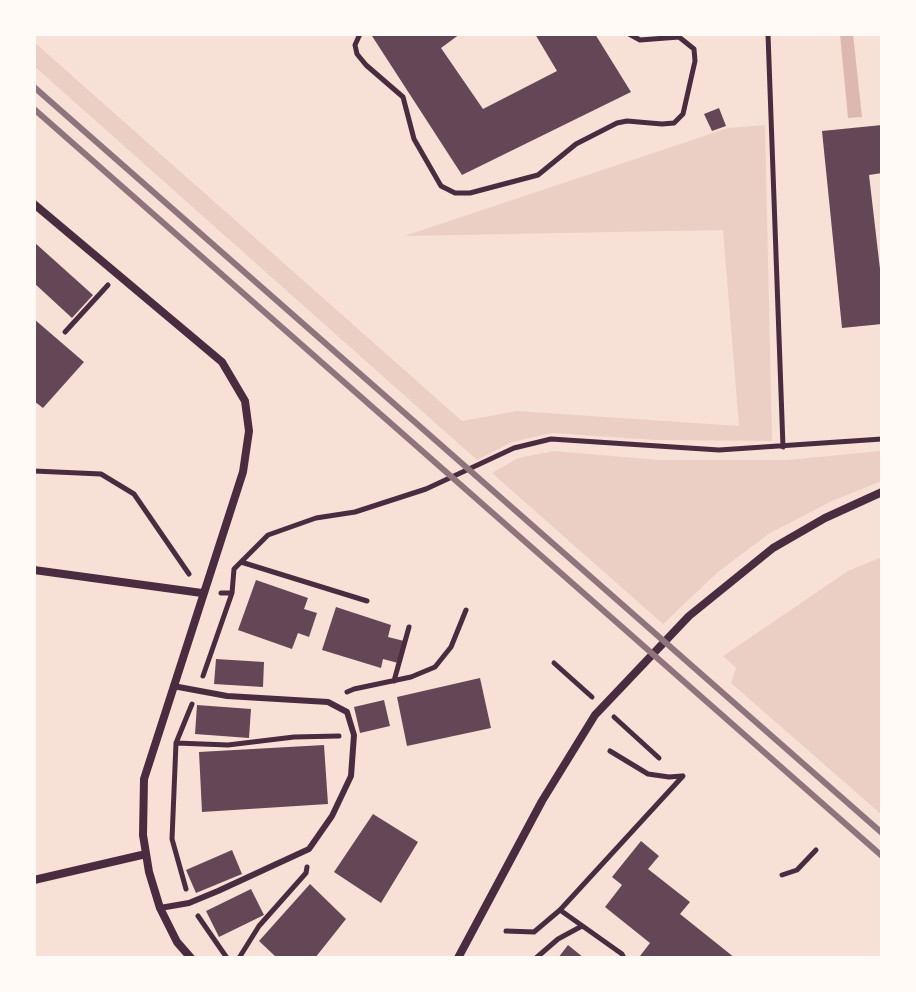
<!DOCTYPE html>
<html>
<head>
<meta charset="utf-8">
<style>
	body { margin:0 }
	#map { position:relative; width:916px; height:992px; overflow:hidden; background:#f7e1d7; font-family:"PT Sans",sans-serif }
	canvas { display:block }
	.frame { position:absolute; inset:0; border:36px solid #fffaf5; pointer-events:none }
</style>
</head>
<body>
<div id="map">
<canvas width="916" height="992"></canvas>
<div class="frame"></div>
</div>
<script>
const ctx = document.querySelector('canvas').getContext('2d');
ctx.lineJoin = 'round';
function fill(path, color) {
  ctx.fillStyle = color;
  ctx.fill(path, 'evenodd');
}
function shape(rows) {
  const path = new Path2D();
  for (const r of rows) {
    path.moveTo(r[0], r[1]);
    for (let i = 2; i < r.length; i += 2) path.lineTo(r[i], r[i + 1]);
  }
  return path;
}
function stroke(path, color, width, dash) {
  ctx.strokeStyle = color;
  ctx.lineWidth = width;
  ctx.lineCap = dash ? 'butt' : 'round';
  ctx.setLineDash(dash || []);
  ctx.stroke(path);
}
const green = shape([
	[34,42,462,421,517,411,739,426,723,230,404,236,728,128,765,125,772,441,655,440,552,433,512,442,477,460,34,66],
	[554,451,659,460,786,460,882,451,882,481,832,501,770,533,718,572,663,624,492,473,518,458],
	[882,557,882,815,731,683,736,668,723,656,848,571]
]);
const water = shape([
	[840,34,853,34,862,117,848,118]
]);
const building = shape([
	[374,34,460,34,441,48,483,109,557,71,535,34,595,34,631,92,462,175,372,36],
	[719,108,726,126,712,131,704,114],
	[882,125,882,173,869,175,882,286,882,324,842,328,822,131],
	[34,242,93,295,72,318,34,283],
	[34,319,84,362,43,408,34,401],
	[256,580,308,598,304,609,317,613,309,637,298,633,292,649,238,630],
	[336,607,391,625,388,637,404,641,398,663,383,659,381,668,322,650],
	[216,659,264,662,263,687,214,684],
	[480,678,491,728,407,746,397,697],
	[384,700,390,726,360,733,354,707],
	[197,705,251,709,249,738,195,734],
	[324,745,328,804,202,812,199,752],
	[373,814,418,842,381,903,334,872],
	[641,841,659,856,648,869,690,902,680,914,735,958,640,956,650,943,605,907,622,885,612,877],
	[232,850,242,874,196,893,186,870],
	[310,884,346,919,315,958,277,958,259,941],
	[251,889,264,915,219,937,206,911],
	[568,945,584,958,558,958]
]);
const path = shape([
	[360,34,355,45,357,54,366,65,403,97,414,139,441,186,455,193,470,193,538,175,576,144,617,123,627,121,662,124,674,123,683,114,695,61,694,49,679,37,640,40,629,34],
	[768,34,783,447],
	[65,332,108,285],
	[34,471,101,474,134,494,189,574],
	[241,562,367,601],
	[221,593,232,593,234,569,268,535,316,518,355,512,426,489,514,448,551,439,719,450,882,439],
	[554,663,592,697],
	[203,676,232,593],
	[394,681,409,627],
	[347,692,354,689,411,677,435,667,451,647,466,610],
	[614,717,659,758],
	[176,743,228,745,294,737,339,736],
	[610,751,648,774,669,777,682,776],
	[782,875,797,870,816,850],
	[186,889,172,839,176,743,192,704],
	[560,910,622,954,624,958],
	[198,916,227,958],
	[506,931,534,932,560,910,683,776],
	[239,958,259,926,306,873,307,867],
	[536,958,558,939,582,926]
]);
const service = shape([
	[160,908,189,903,218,891,309,849,332,816,351,776,354,735,347,712,328,702,227,696,173,686]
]);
const minor = shape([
	[34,204,222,362,245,401,249,431,243,472,144,779,143,835,149,872,160,908,177,942,191,958],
	[34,570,202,593],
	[34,880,146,854],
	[458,958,542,801,595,715,689,616,773,548,825,518,882,492]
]);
const rail = shape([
	[34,87,882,833],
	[34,109,882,856]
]);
fill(green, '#ebcfc5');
fill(water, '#dcb8b0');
fill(building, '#644757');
stroke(path, '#4a2c40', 5);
stroke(service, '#4a2c40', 6);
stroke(minor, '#4a2c40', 8);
stroke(rail, '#8f747c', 6);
</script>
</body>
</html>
